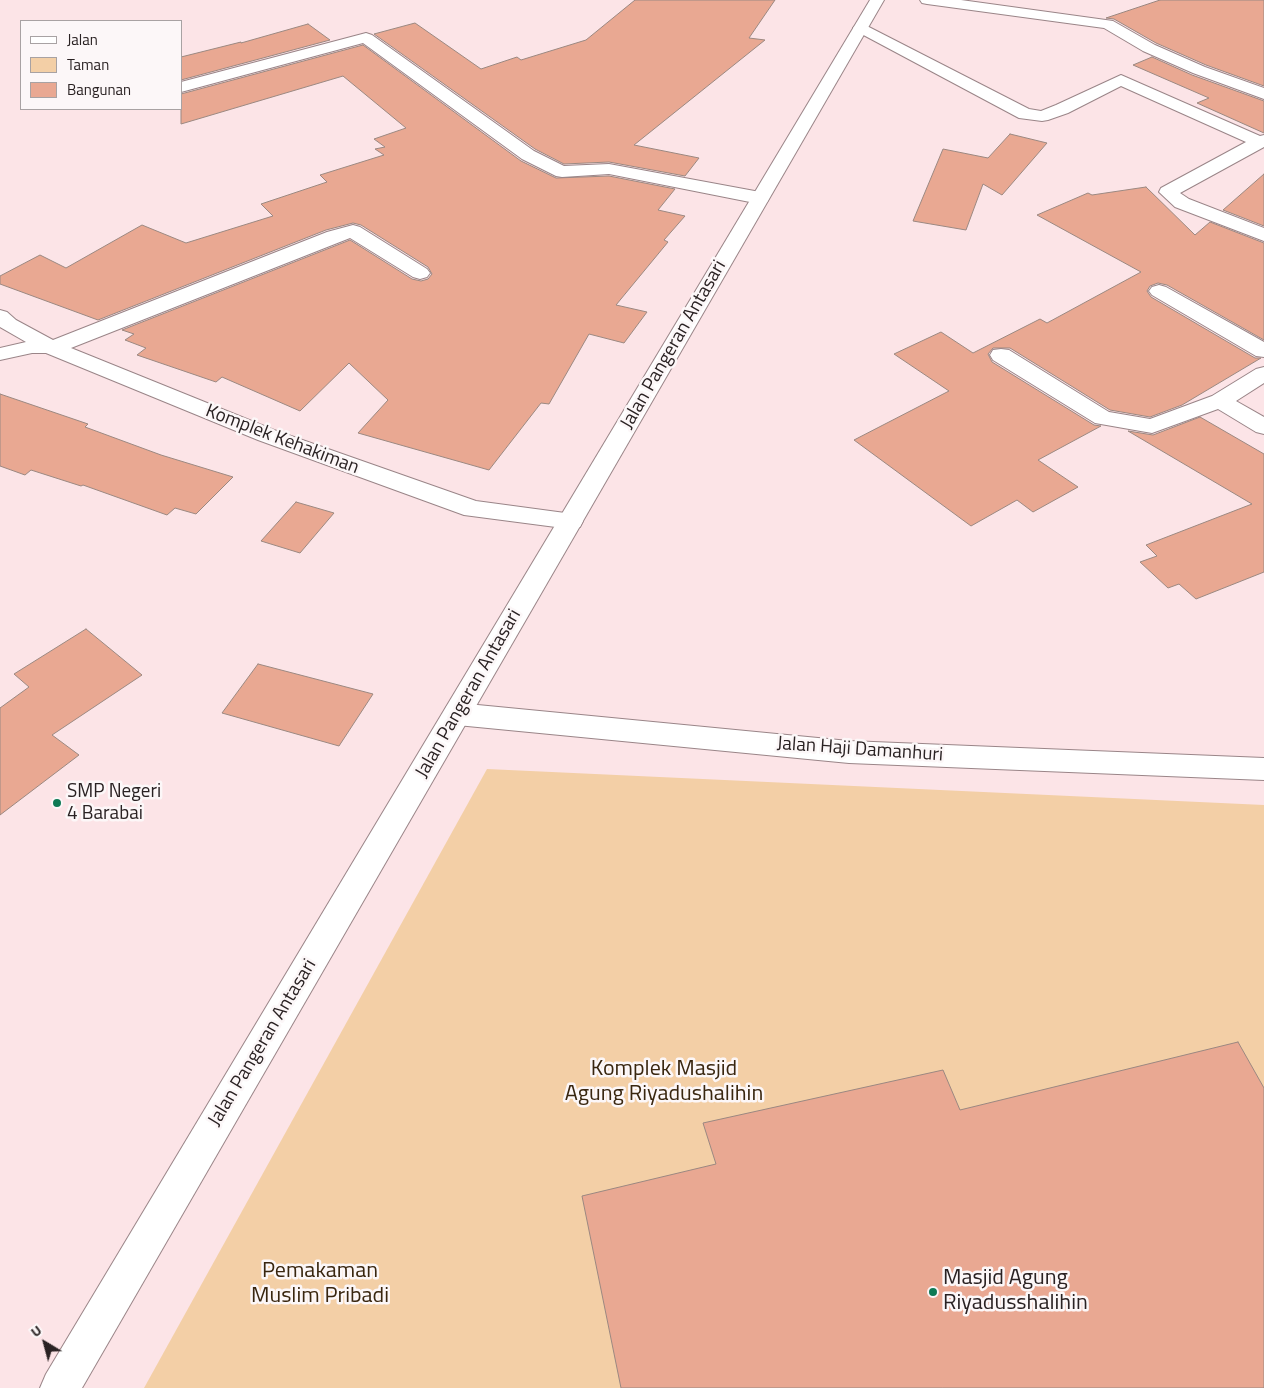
<!DOCTYPE html>
<html>
<head>
<meta charset="utf-8">
<style>
	body { margin:0 }
	#map { position:relative; width:1264px; height:1388px; overflow:hidden; background:#fce4e7; font-family:"Titillium Web",sans-serif }
	canvas { display:block }
	.legend { position:absolute; left:20px; top:20px; width:162px; height:90px; box-sizing:border-box; background:#fcf7f8; border:1px solid #a8a2a3; margin:0; padding:6px 9px; list-style:none; font-size:15px; color:#2a2223 }
	.legend li { display:flex; align-items:center; gap:10px; height:25px }
	.legend b { width:25px; border:1px solid #a8a2a3 }
	.north { position:absolute; left:20px; top:1318px; width:50px; height:50px; -webkit-text-stroke:4px #fcf7f8; paint-order:stroke; rotate:323deg; font-size:14px; font-weight:700; line-height:20px; text-align:center; color:#2a2223 }
	.north::after { content:''; display:block; margin:auto; width:18px; height:22px; background:#2a2223; clip-path:polygon(50% 0,100% 100%,50% 72%,0 100%) }
</style>
</head>
<body>
<div id="map">
<canvas width="1264" height="1388"></canvas>
<ul class="legend">
<li><b style="height:6px;background:#fff"></b>Jalan</li>
<li><b style="height:14px;background:#f3cfa6"></b>Taman</li>
<li><b style="height:14px;background:#e9a892"></b>Bangunan</li>
</ul>
<div class="north">U</div>
</div>
<script>
const ctx = document.querySelector('canvas').getContext('2d');
ctx.lineJoin = 'round';
function fill(path, color) {
  ctx.fillStyle = color;
  ctx.fill(path, 'evenodd');
}
function shape(rows) {
  const path = new Path2D();
  for (const r of rows) {
    path.moveTo(r[0], r[1]);
    for (let i = 2; i < r.length; i += 2) path.lineTo(r[i], r[i + 1]);
  }
  return path;
}
function stroke(path, color, width, dash) {
  ctx.strokeStyle = color;
  ctx.lineWidth = width;
  ctx.lineCap = dash ? 'butt' : 'round';
  ctx.setLineDash(dash || []);
  ctx.stroke(path);
}
function write(font, color, halo, rows, align = 'center') {
  ctx.font = font + ' "Titillium Web",sans-serif';
  ctx.lineWidth = 5;
  ctx.setLineDash([]);
  ctx.textBaseline = 'middle';
  ctx.strokeStyle = halo;
  ctx.fillStyle = color;
  for (const [text, x, y, turn = 0] of rows) {
    ctx.save();
    ctx.translate(x, y);
    ctx.rotate((+turn || 0) * Math.PI / 180);
    ctx.textAlign = isNaN(turn) ? turn : align;
    if (halo) ctx.strokeText(text, 0, 0);
    ctx.fillText(text, 0, 0);
    ctx.restore();
  }
}
const green = shape([
	[487,769,1264,805,1264,1388,144,1388]
]);
const building = shape([
	[635,0,775,0,749,38,765,40,634,145,699,158,685,176,609,162,564,164,535,149,374,34,415,23,481,69,517,57,521,60,586,40,635,0],
	[1160,0,1264,0,1264,86,1206,65,1156,43,1114,19,1106,18,1160,0],
	[308,24,330,40,181,80,181,57,241,42,241,43,308,24],
	[363,45,521,161,556,178,609,176,675,189,658,210,685,216,664,240,668,242,616,305,647,312,624,343,589,334,549,404,541,403,489,470,358,433,388,400,349,363,300,411,222,377,216,382,137,355,146,348,125,340,134,334,122,330,350,240,412,279,421,281,428,279,432,274,428,267,361,225,353,223,326,230,98,320,0,284,0,276,40,255,66,268,142,225,186,243,273,216,261,204,327,182,320,175,384,155,375,149,385,147,374,139,406,128,343,76,181,124,181,94,363,45],
	[1152,57,1192,75,1264,101,1264,133,1197,103,1209,98,1133,65,1152,57],
	[1010,134,1047,143,1002,195,983,184,966,230,913,221,943,149,988,158,1010,134],
	[1264,174,1264,226,1223,210,1264,174],
	[1146,187,1195,235,1210,222,1264,243,1264,340,1167,285,1158,283,1150,286,1147,291,1151,297,1255,358,1261,358,1182,405,1150,417,1110,410,1010,348,993,348,988,354,992,362,1094,425,1101,426,1038,460,1078,487,1033,512,1017,500,971,526,854,440,949,391,894,354,941,332,973,353,1040,319,1047,323,1141,272,1037,215,1088,193,1092,195,1146,187],
	[0,394,88,424,85,427,161,455,233,477,196,514,175,508,167,515,83,485,81,486,31,470,25,475,0,466,0,394],
	[1200,417,1264,454,1264,572,1196,599,1179,584,1168,588,1140,562,1157,556,1146,545,1252,504,1128,431,1153,435,1200,417],
	[296,502,334,513,300,553,261,541,296,502],
	[86,629,142,675,52,735,79,755,0,815,0,708,29,687,14,674,86,629],
	[258,664,373,694,339,746,222,713,258,664],
	[1238,1042,1264,1088,1264,1388,621,1388,582,1196,716,1164,703,1123,943,1070,960,1110,1238,1042]
]);
const minor = shape([
	[920,0,961,0,1113,21,1155,45,1205,67,1264,88,1264,99,1193,73,1143,51,1104,28,927,4,922,3,920,0],
	[861,23,1029,109,1041,111,1056,105,1121,75,1260,136,1264,135,1264,147,1180,193,1189,199,1264,228,1264,241,1175,207,1159,192,1161,188,1246,142,1121,86,1068,113,1048,120,1042,121,1019,118,856,31,853,28,856,25,861,23],
	[366,33,372,35,534,151,564,166,609,164,760,192,767,194,769,198,767,202,760,204,609,174,562,177,556,176,522,159,363,43,181,92,181,82,366,33],
	[353,225,360,227,427,269,430,273,427,277,420,279,413,277,350,238,71,348,274,430,476,501,580,515,583,521,580,527,571,529,464,515,258,440,46,353,32,353,0,360,0,348,26,342,0,327,0,310,7,312,16,320,53,340,327,232,353,225],
	[1159,285,1166,287,1264,342,1264,357,1256,356,1152,295,1149,291,1152,287,1159,285],
	[1001,349,1009,350,1109,412,1150,419,1212,396,1256,369,1264,367,1264,383,1236,401,1264,417,1264,434,1256,432,1218,409,1152,433,1095,423,993,360,990,355,993,350,1001,349],
	[457,703,849,741,1264,758,1264,780,849,763,457,725,447,722,443,714,447,706,457,703]
]);
const major = shape([
	[870,0,884,0,82,1388,40,1388,46,1374,870,0]
]);
const markers = [
	[57,803,5,"#0e7a55"],
	[933,1292,5,"#0e7a55"]
];
const streetNames = [
	["Jalan Pangeran Antasari",674,345,-60],
	["Komplek Kehakiman",282,440,21],
	["Jalan Pangeran Antasari",469,694,-60],
	["Jalan Haji Damanhuri",860,750,4],
	["Jalan Pangeran Antasari",263,1043,-59]
];
const poiNames = [
	["SMP Negeri",67,792],
	["4 Barabai",67,814]
];
const nearParknames = [
	["Komplek Masjid",664,1070],
	["Agung Riyadushalihin",664,1095],
	["Pemakaman",320,1272],
	["Muslim Pribadi",320,1297]
];
const nearPoinames = [
	["Masjid Agung",943,1279],
	["Riyadusshalihin",943,1304]
];
fill(green, '#f3cfa6');
fill(building, '#e9a892');
stroke(building, '#9b8881', 1);
stroke(minor, '#9a8588', 2);
stroke(major, '#9a8588', 2);
fill(minor, '#fff');
fill(major, '#fff');
for (const [x, y, r, color] of markers) {
  const dot = new Path2D();
  dot.arc(x, y, r, 0, 2 * Math.PI);
  ctx.fillStyle = color;
  ctx.fill(dot);
  stroke(dot, '#fcf7f8', 2);
}
write('19px', '#2a2223', '#fcf7f8', streetNames);
write('19px', '#2a2223', '#fcf7f8', poiNames, 'left');
write('22px', '#39260f', '#fcf7f8', nearParknames);
write('22px', '#2a2223', '#fcf7f8', nearPoinames, 'left');
</script>
</body>
</html>
